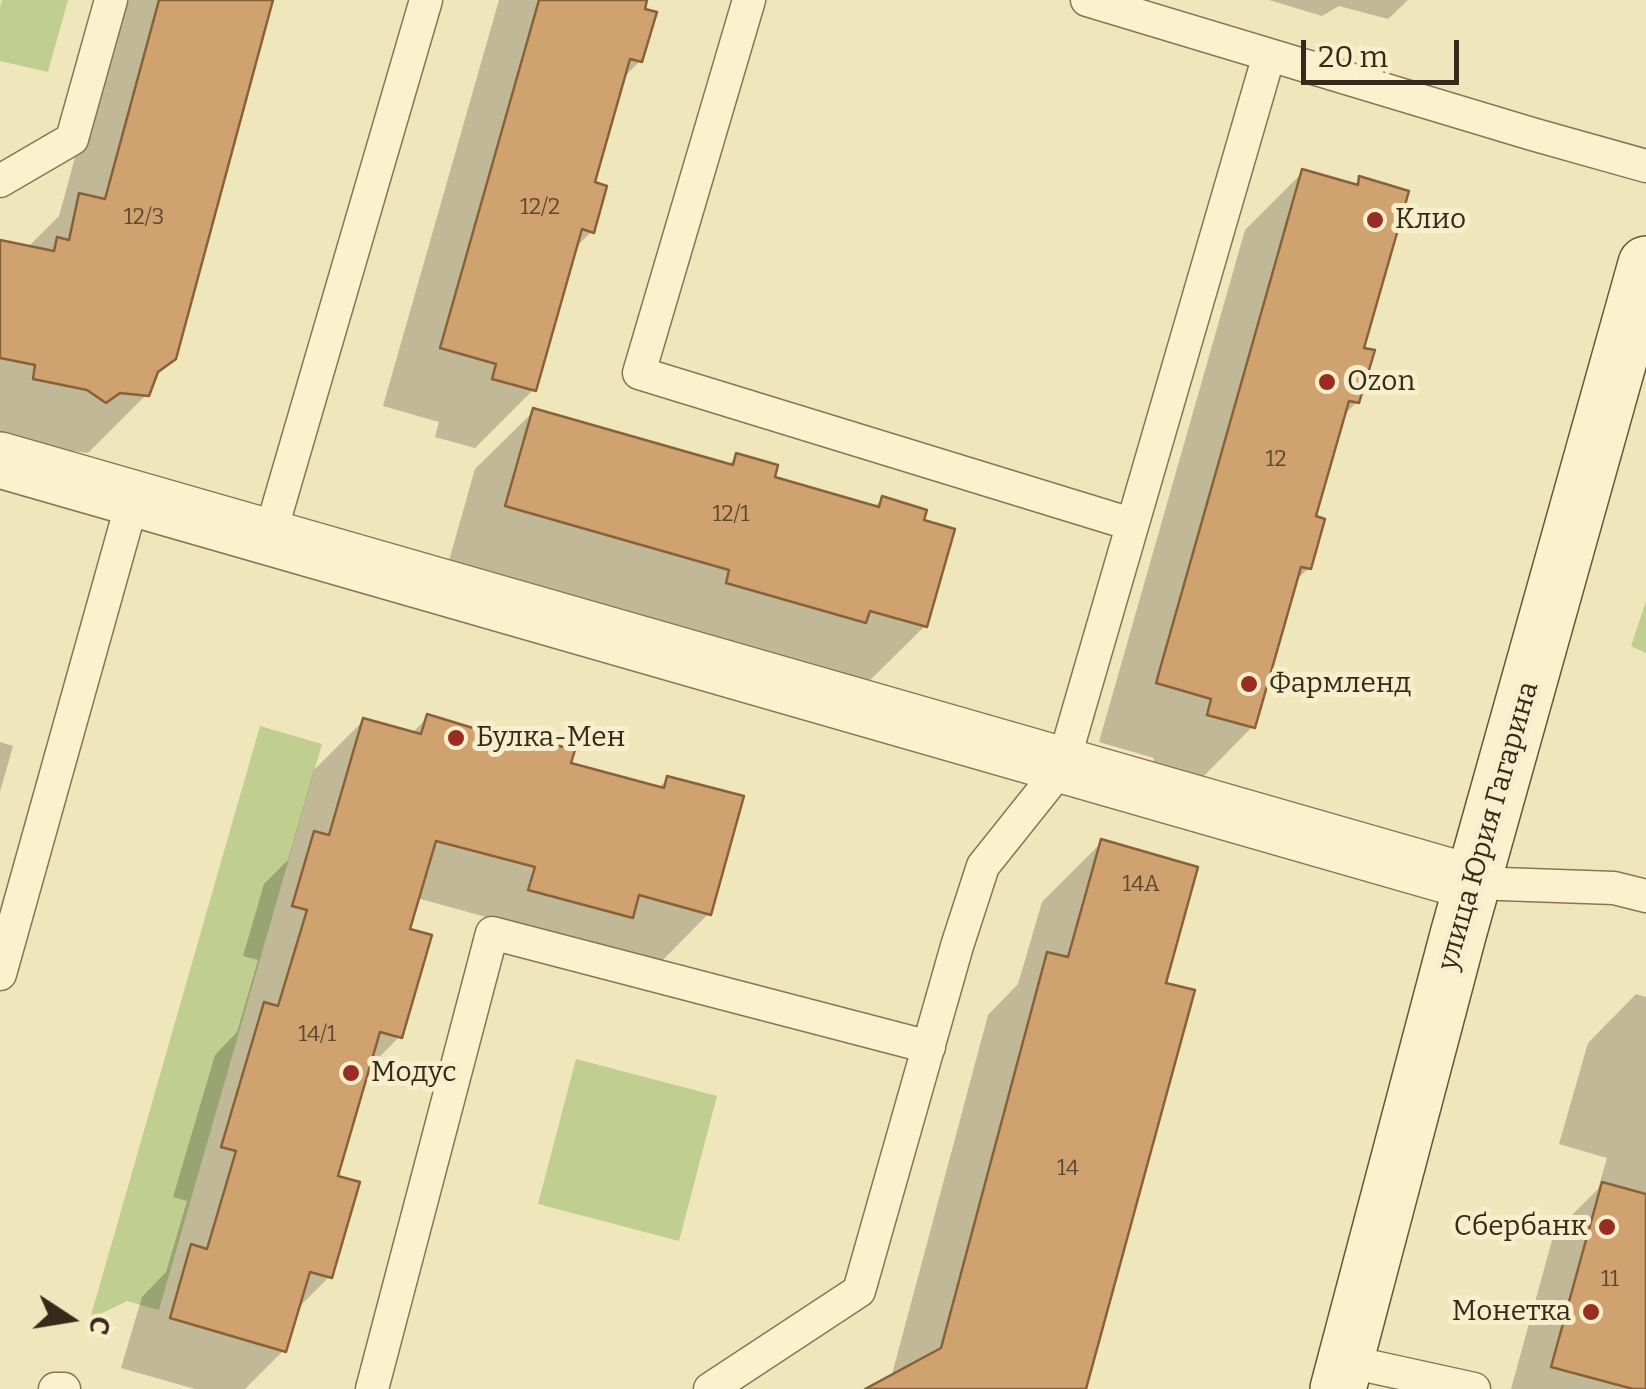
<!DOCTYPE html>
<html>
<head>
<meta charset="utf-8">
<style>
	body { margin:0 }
	#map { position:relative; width:1646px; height:1389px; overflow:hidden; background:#f0e6bc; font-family:Bitter,serif }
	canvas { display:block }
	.north { position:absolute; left:20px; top:1269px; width:100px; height:100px; -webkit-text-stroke:8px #f7efcc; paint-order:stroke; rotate:102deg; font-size:28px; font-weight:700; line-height:40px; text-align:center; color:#362b1a }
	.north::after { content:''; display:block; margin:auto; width:35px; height:45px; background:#362b1a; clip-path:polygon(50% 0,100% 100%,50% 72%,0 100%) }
	.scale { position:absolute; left:1301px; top:40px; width:158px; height:45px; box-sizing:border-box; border:5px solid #362b1a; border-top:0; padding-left:12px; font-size:30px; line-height:35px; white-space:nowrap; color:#362b1a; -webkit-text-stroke:8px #f7efcc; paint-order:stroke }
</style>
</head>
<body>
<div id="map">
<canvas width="1646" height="1389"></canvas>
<div class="north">С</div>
<div class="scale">20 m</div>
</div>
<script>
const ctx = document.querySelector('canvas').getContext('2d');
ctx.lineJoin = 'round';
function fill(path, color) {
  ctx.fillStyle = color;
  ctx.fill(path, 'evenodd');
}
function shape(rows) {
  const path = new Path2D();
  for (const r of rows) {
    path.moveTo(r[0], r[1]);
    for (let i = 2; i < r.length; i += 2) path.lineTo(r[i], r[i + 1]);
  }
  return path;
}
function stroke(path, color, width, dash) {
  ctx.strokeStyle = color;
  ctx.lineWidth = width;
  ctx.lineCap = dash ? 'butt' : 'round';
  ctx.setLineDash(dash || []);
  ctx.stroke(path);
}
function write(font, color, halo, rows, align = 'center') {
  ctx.font = font + ' Bitter,serif';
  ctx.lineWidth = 10;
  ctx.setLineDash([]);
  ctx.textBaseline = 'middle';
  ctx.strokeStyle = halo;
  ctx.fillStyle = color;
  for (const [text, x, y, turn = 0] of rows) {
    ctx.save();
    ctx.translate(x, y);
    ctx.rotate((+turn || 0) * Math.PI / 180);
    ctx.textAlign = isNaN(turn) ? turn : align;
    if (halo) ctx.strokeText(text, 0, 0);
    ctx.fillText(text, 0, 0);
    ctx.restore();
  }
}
const green = shape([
	[2,0,68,0,48,72,0,61,0,7],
	[1646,601,1646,653,1631,646],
	[260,726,322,744,159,1310,127,1301,90,1319],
	[576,1059,717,1096,679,1241,538,1204]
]);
const shadow = shape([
	[118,0,270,0,174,357,153,378,147,394,88,453,0,442,0,243,27,248,59,216],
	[499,0,645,0,640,61,622,79,592,184,591,232,573,250,533,390,475,448,435,437,439,422,383,406],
	[1269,0,1408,0,1388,19,1339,6,1322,16],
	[1303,172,1353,186,1360,179,1361,349,1357,402,1341,418,1313,518,1309,568,1293,583,1252,727,1194,786,1150,773,1154,758,1099,742,1245,230],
	[534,411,727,466,737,456,771,479,873,508,882,499,921,522,925,626,866,684,448,564,475,469],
	[428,717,568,765,657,789,668,779,709,913,659,964,479,940,486,917,417,898,407,931,399,1037,367,1070,335,1177,329,1277,296,1310,284,1350,245,1389,195,1389,121,1368,142,1297,166,1272,187,1201,173,1197,215,1055,237,1032,258,960,243,956,264,884,288,860,314,770,364,720,411,734],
	[0,742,13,746,0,792],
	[1102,842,1162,984,1083,1389,870,1389,891,1378,988,1015,1018,984,1042,902],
	[1636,994,1646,997,1646,1389,1511,1389,1554,1233,1598,1189,1607,1158,1559,1144,1588,1043]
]);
const building = shape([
	[159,0,273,0,176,359,158,372,149,396,120,393,106,403,87,390,33,379,35,365,0,358,0,240,54,251,57,237,69,240,79,193,105,199,159,0],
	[539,0,647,0,645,9,657,12,642,62,630,59,595,182,607,186,594,233,582,229,536,391,492,379,496,364,440,348,539,0],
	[1302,169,1358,185,1359,176,1409,191,1364,348,1375,350,1359,403,1349,401,1316,516,1325,519,1311,569,1301,567,1255,728,1207,715,1211,699,1156,683,1302,169],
	[533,408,733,465,736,453,778,465,775,477,879,507,882,496,927,510,924,520,955,529,927,627,870,611,866,623,726,583,729,570,505,506,533,408],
	[427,714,496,735,498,730,575,750,571,763,664,788,667,776,744,796,711,915,639,895,633,918,528,890,535,867,436,841,410,929,432,935,402,1038,380,1032,338,1176,360,1182,332,1278,310,1272,286,1352,170,1318,191,1244,207,1249,236,1151,221,1147,264,1002,278,1006,307,910,292,906,314,831,329,835,363,718,421,734,427,714],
	[1101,839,1198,867,1166,983,1195,990,1086,1389,865,1389,941,1348,1047,952,1068,957,1101,839],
	[1602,1182,1646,1194,1646,1389,1633,1389,1551,1367,1602,1182]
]);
const service = shape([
	[749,0,639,373,1131,524],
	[1087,0,1532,134,1646,166],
	[0,181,72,139,111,0],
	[269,538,426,0],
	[1473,883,1614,888,1646,896],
	[0,974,133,499],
	[1346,1361,1474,1389],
	[55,1389,64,1389],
	[372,1389,492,933,929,1047],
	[710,1389,859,1291,957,946,983,866,1062,767,1269,55]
]);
const minor = shape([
	[0,460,1473,883]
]);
const secondary = shape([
	[1338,1389,1458,935,1646,264]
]);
const markers = [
	[1375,220,10,"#9a2d22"],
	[1327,382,10,"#9a2d22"],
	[1249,684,10,"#9a2d22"],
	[456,738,10,"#9a2d22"],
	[351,1073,10,"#9a2d22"],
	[1607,1227,10,"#9a2d22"],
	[1591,1312,10,"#9a2d22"]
];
const numberNames = [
	["12/2",540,208],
	["12/3",144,218],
	["12",1276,460],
	["12/1",731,515],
	["14А",1141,885],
	["14/1",317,1035],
	["14",1068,1169],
	["11",1610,1280]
];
const poiNames = [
	["Клио",1395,220],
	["Ozon",1347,382],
	["Фармленд",1269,684],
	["Булка-Мен",476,738],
	["Модус",371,1073],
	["Сбербанк",1587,1227,"right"],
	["Монетка",1571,1312,"right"]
];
const streetNames = [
	["улица Юрия Гагарина",1489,826,-74]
];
fill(green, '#c0ce90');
fill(shadow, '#0003');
fill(building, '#d0a270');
stroke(building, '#886139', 2.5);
stroke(service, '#887555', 35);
stroke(minor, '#887555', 58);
stroke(secondary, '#695638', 58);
stroke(service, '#faf2cf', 32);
stroke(minor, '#faf2cf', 55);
stroke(secondary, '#faf2cf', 55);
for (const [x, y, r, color] of markers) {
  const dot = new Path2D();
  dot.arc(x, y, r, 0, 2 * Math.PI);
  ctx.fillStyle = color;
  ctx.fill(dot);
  stroke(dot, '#f7efcc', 4);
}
write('22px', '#5c4930', null, numberNames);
write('28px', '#362b1a', '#f7efcc', poiNames, 'left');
write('28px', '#362b1a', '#f7efcc', streetNames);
</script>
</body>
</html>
